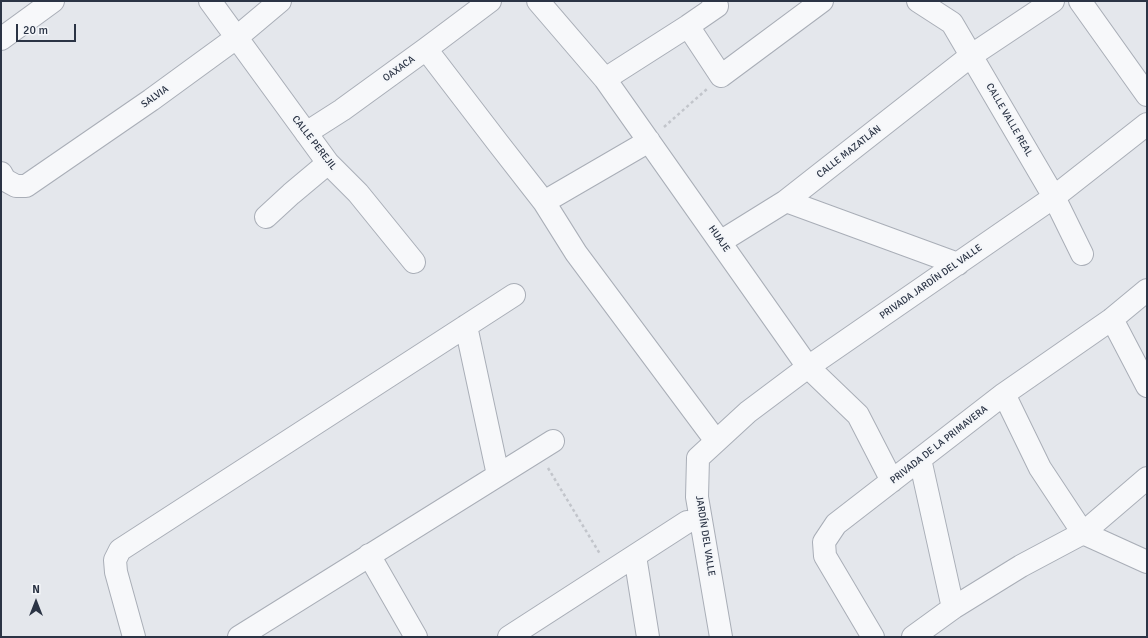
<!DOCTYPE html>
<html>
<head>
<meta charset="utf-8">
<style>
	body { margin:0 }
	#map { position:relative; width:1148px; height:638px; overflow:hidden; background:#e4e7ec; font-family:Signika,sans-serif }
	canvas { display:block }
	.frame { position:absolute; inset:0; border:2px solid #2b3445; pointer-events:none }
	.north { position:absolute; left:16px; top:582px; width:40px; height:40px; -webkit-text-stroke:3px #f4f6f9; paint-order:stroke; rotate:0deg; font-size:11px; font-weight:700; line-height:16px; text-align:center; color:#2b3445 }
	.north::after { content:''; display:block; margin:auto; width:14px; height:18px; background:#2b3445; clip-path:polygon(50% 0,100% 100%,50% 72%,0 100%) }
	.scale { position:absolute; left:16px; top:24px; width:60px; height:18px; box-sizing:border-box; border:2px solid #2b3445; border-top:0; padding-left:5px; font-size:12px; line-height:14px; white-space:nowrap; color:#2b3445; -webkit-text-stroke:3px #f4f6f9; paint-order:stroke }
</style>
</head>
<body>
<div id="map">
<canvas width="1148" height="638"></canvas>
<div class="frame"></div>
<div class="north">N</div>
<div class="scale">20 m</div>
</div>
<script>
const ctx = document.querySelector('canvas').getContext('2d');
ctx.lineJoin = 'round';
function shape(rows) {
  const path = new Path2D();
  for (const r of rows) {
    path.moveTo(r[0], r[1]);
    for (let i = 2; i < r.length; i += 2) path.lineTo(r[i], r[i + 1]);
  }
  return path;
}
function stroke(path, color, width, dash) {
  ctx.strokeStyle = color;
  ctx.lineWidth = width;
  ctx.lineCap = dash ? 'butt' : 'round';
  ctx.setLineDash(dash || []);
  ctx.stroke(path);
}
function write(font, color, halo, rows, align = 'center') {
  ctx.font = font + ' Signika,sans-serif';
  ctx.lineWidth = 4;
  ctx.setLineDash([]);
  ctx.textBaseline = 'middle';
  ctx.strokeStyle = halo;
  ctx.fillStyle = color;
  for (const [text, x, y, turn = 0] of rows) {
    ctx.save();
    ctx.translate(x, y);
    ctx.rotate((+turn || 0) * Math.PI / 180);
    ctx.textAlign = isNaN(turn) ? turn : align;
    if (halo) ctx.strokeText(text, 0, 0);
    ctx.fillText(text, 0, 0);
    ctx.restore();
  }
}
const path = shape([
	[664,127,707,89],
	[548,468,600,554]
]);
const minor = shape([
	[210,1,328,163,358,193,414,262],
	[538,1,605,79,808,367,858,415,892,481],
	[918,1,952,23,1054,197,1082,254],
	[1080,1,1147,95],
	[688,26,721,76,822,1],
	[1,39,53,1],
	[426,49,498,143,544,202,576,253,716,441],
	[605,79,688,26,717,6,713,1],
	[306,133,342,110,426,49,490,1],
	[1,173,5,180,16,186,26,186,151,100,236,38,280,1],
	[786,201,958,264],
	[544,202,649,141],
	[266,217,291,194,328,163],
	[720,242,786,201,972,55,1053,1],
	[1112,319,1147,386],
	[466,326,498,475],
	[1004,394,1040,468,1083,533,1147,562],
	[920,459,953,608],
	[369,555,416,637],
	[635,556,648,637],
	[134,637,116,572,115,560,120,550,514,295],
	[239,637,553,441],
	[509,637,687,522],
	[721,637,697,497,698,458,748,412,808,367,1054,197,1147,124],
	[873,637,825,556,824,542,836,524,1004,394,1112,319,1147,290],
	[913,637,953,608,1021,566,1083,533,1147,478]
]);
const streetNames = [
	["OAXACA",399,69,-36],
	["SALVIA",155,97,-35],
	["CALLE VALLE REAL",1009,120,60],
	["CALLE PEREJIL",314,143,52],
	["CALLE MAZATLÁN",849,152,-38],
	["HUAJE",719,239,55],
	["PRIVADA JARDÍN DEL VALLE",931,282,-35],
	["PRIVADA DE LA PRIMAVERA",939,445,-38],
	["JARDÍN DEL VALLE",705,536,81]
];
stroke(minor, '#a9aeb7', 24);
stroke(path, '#c2c5cb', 2.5, [3, 3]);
stroke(minor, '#f7f8fa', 22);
write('10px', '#2b3445', '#f4f6f9', streetNames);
</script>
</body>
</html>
